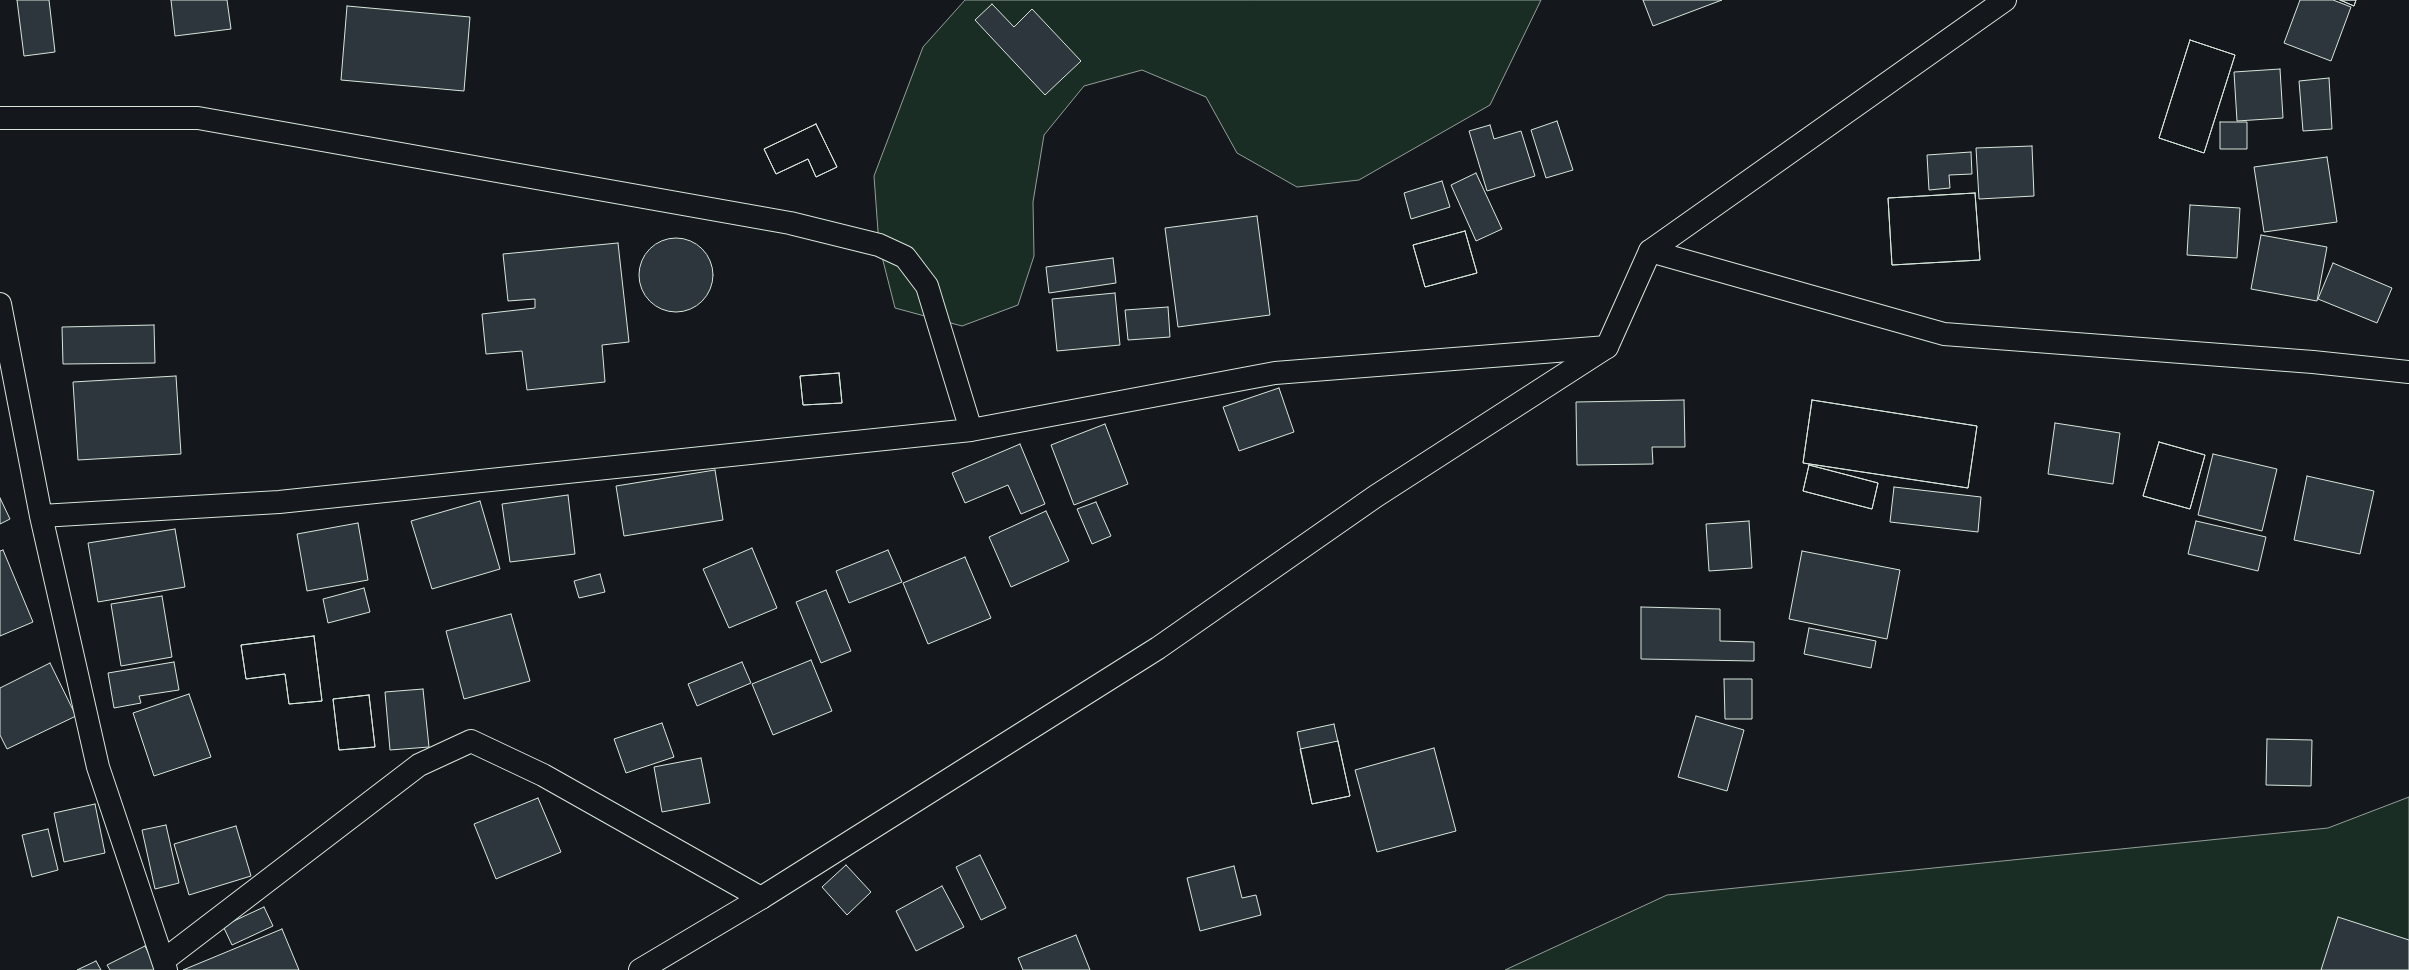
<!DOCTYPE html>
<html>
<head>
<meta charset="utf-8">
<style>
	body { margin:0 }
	canvas { display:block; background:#14181c }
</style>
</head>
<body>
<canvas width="2409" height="970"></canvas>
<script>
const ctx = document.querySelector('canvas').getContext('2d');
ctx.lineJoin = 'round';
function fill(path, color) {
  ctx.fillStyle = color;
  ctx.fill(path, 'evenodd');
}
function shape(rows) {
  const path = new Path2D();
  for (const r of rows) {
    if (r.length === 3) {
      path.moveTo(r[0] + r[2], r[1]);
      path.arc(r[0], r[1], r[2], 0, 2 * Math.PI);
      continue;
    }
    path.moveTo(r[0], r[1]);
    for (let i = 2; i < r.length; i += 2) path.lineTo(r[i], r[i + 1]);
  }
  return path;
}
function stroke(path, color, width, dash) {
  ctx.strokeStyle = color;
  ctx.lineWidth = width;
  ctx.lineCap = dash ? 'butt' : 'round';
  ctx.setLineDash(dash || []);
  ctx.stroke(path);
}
const green = shape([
	[965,0,1541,0,1490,105,1359,180,1297,187,1237,153,1206,97,1142,70,1084,86,1044,135,1033,202,1034,256,1018,305,962,326,895,308,879,245,874,176,923,47,965,0],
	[2409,797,2409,970,1505,970,1667,895,2328,828,2409,797]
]);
const building = shape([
	[17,0,49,0,55,52,24,56,17,0],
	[171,0,227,0,231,29,175,36,171,0],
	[1643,0,1722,0,1653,26,1643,0],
	[2300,0,2333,0,2351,7,2331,61,2284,43,2300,0],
	[2340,0,2356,0,2354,6,2340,0],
	[2340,0,2356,0,2354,6,2340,0],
	[992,4,1014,27,1032,9,1081,61,1045,95,975,20,992,4],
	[347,6,470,17,464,91,341,80,347,6],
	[2190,40,2235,55,2204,153,2159,138,2190,40],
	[2190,40,2235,55,2204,153,2159,138,2190,40],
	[2280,69,2283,118,2237,121,2234,72,2280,69],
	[2329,78,2332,129,2303,131,2299,81,2329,78],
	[1557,121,1573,170,1546,178,1531,130,1557,121],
	[2220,122,2247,122,2247,149,2220,149,2220,122],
	[816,124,837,167,816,177,808,159,776,174,764,149,816,124],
	[816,124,837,167,816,177,808,159,776,174,764,149,816,124],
	[1490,125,1494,139,1521,131,1535,176,1487,191,1469,131,1490,125],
	[2032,146,2034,196,1979,199,1976,148,2032,146],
	[1971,152,1972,174,1949,175,1950,188,1929,190,1927,155,1971,152],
	[2327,157,2337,222,2264,232,2254,167,2327,157],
	[1476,173,1502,229,1476,241,1451,185,1476,173],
	[1442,181,1450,207,1411,219,1404,193,1442,181],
	[1975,193,1980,260,1892,265,1888,198,1975,193],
	[1975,193,1980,260,1892,265,1888,198,1975,193],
	[2190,205,2240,208,2237,258,2187,255,2190,205],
	[1257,216,1270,315,1178,327,1165,228,1257,216],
	[1465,231,1477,273,1425,287,1413,245,1465,231],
	[1465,231,1477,273,1425,287,1413,245,1465,231],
	[2261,235,2327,247,2317,301,2251,289,2261,235],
	[676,275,37],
	[618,243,629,342,602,345,605,382,527,390,522,351,486,354,482,314,535,308,535,299,508,301,503,254,618,243],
	[1113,258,1116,283,1049,293,1046,267,1113,258],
	[2333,263,2392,288,2377,323,2318,299,2333,263],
	[1115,293,1120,345,1057,351,1052,299,1115,293],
	[1168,307,1170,337,1128,340,1125,310,1168,307],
	[154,325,155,363,63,364,62,327,154,325],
	[839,373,842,403,803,405,800,376,839,373],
	[839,373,842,403,803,405,800,376,839,373],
	[176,376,181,454,78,460,73,382,176,376],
	[1279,388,1294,432,1239,451,1223,407,1279,388],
	[1684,400,1685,447,1652,447,1653,464,1577,465,1576,402,1684,400],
	[1812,400,1977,426,1968,488,1803,463,1812,400],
	[1812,400,1977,426,1968,488,1803,463,1812,400],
	[2055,423,2120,433,2113,484,2048,474,2055,423],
	[1105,424,1128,484,1074,505,1051,445,1105,424],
	[2159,442,2205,455,2190,509,2143,496,2159,442],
	[2159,442,2205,455,2190,509,2143,496,2159,442],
	[1020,444,1045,504,1021,514,1008,485,965,503,952,473,1020,444],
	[2213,454,2277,469,2262,531,2198,515,2213,454],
	[1809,465,1878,483,1872,509,1803,491,1809,465],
	[1809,465,1878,483,1872,509,1803,491,1809,465],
	[715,470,723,520,624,536,616,486,715,470],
	[2307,476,2374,491,2360,554,2294,540,2307,476],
	[1894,487,1981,497,1978,532,1890,522,1894,487],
	[568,495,575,554,510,562,502,504,568,495],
	[0,498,10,519,0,524,0,498],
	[480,501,500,569,432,589,411,521,480,501],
	[1096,502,1111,536,1092,544,1077,509,1096,502],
	[1046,511,1069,561,1011,587,989,537,1046,511],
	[1749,521,1752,568,1709,571,1706,524,1749,521],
	[2196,521,2266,537,2258,571,2188,554,2196,521],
	[358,523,368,580,307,591,297,534,358,523],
	[175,529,185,587,98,602,88,543,175,529],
	[752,548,777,608,729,628,703,569,752,548],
	[3,550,33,622,0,636,0,551,3,550],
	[888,550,902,582,849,603,836,571,888,550],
	[1802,551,1900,570,1887,639,1789,619,1802,551],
	[965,557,991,618,928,644,903,583,965,557],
	[600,574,605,592,579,598,574,581,600,574],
	[364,588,370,612,328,623,323,599,364,588],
	[826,590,851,651,821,663,796,602,826,590],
	[162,596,172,657,121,666,111,604,162,596],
	[1641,607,1720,609,1720,641,1754,642,1754,661,1641,659,1641,607],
	[511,614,530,681,464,699,446,631,511,614],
	[1809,628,1876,641,1871,668,1804,654,1809,628],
	[314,636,322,701,289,704,285,674,246,679,241,645,314,636],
	[314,636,322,701,289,704,285,674,246,679,241,645,314,636],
	[811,660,832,711,773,735,752,684,811,660],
	[174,662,179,690,139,696,141,703,114,708,108,673,174,662],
	[742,662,751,683,697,706,688,684,742,662],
	[50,663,76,716,7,749,0,735,0,688,50,663],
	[1724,679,1752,679,1752,719,1725,719,1724,679],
	[423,689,429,747,390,750,385,692,423,689],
	[189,694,211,757,154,776,133,713,189,694],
	[369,695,375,747,339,750,333,699,369,695],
	[369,695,375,747,339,750,333,699,369,695],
	[1696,716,1744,730,1727,791,1678,777,1696,716],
	[662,723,674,757,626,773,614,739,662,723],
	[1334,724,1350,796,1312,804,1297,732,1334,724],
	[2267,739,2312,740,2311,786,2266,785,2267,739],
	[1338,741,1350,796,1312,804,1300,749,1338,741],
	[1434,748,1456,831,1377,852,1355,770,1434,748],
	[701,758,710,803,662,812,654,767,701,758],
	[538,798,561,852,496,879,474,824,538,798],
	[95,804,105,853,64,862,54,813,95,804],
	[166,825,179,883,155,889,142,830,166,825],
	[236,826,251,876,189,895,174,844,236,826],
	[48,829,58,870,32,877,22,835,48,829],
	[980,855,1006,908,981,920,956,867,980,855],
	[846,865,871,892,847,915,822,887,846,865],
	[1234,866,1242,898,1256,895,1261,915,1200,931,1187,878,1234,866],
	[942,886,964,927,916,951,896,911,942,886],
	[264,907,273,926,232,945,223,926,264,907],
	[2338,917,2409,940,2409,970,2321,970,2338,917],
	[282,929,299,970,183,970,282,929],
	[1076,935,1090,970,1023,970,1018,958,1076,935],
	[145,946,157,970,110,970,107,965,145,946],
	[96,961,101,970,77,970,96,961]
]);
const street = shape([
	[0,118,198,118,790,223,879,245,905,257,927,286,971,430],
	[0,304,41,516,98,767,166,970],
	[41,516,279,502,971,430,1275,373,1607,347],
	[164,960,419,765,471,741,543,775,761,898]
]);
const secondary = shape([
	[1650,251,1944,334,2313,362,2409,372]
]);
const highway = shape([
	[640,970,761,898,1158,648,1376,496,1607,347,1650,251,2005,0]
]);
fill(green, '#1a2d24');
stroke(green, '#939e99', 1);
fill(building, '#2c363c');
stroke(building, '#d8e6dc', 1);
stroke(street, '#d8e6dc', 24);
stroke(secondary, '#d8e6dc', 24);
stroke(highway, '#d8e6dc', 24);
stroke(street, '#14181c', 22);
stroke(secondary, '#14181c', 22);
stroke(highway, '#14181c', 22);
</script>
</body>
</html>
